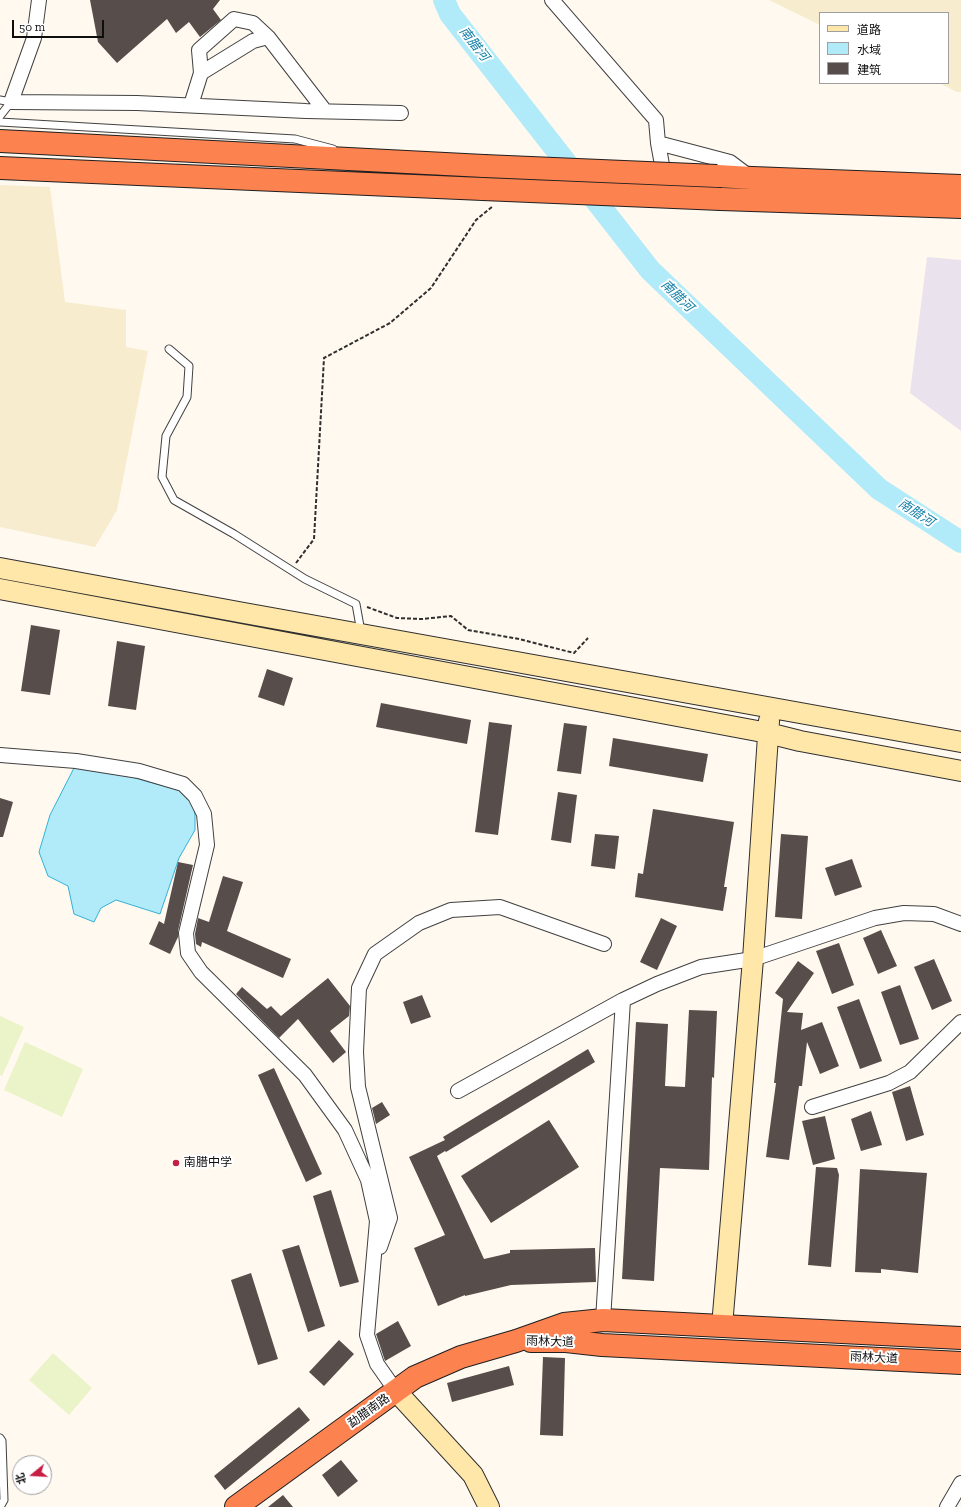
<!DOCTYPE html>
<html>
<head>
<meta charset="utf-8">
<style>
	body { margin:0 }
	#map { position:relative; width:961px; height:1507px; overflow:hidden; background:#fff9ef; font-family:"Zilla Slab","Noto Sans SC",serif }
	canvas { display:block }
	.legend { position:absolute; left:819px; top:12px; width:130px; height:72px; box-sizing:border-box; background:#fff; border:1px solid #9f9f9f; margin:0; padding:5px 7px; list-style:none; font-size:12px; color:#0e0e0e }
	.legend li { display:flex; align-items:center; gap:8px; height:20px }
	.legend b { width:20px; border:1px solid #9f9f9f }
	.north { position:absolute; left:12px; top:1455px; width:40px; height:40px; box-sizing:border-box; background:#fff; border:1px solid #9f9f9f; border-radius:50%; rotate:252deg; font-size:11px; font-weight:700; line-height:16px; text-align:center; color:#0e0e0e }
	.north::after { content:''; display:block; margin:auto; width:14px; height:18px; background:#c61e42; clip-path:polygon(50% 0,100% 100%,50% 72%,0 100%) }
	.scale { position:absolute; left:12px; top:20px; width:92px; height:18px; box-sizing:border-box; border:2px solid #0e0e0e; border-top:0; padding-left:5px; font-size:12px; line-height:14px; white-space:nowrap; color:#0e0e0e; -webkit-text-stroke:3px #fff; paint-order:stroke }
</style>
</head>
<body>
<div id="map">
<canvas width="961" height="1507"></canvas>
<ul class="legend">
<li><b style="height:5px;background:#ffe7aa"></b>道路</li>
<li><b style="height:11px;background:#b1ebf9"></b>水域</li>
<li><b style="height:11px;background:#574d4a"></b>建筑</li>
</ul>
<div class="north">北</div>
<div class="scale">50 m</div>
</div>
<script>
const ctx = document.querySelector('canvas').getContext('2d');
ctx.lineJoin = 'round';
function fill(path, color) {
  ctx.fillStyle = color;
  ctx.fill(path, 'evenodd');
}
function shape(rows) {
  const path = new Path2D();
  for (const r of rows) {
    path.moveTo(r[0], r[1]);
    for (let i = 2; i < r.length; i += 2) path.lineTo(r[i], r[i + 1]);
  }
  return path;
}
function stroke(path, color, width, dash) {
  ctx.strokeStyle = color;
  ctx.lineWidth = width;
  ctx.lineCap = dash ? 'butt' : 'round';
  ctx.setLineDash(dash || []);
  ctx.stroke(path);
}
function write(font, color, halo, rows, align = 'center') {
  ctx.font = font + ' "Zilla Slab","Noto Sans SC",serif';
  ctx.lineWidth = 4;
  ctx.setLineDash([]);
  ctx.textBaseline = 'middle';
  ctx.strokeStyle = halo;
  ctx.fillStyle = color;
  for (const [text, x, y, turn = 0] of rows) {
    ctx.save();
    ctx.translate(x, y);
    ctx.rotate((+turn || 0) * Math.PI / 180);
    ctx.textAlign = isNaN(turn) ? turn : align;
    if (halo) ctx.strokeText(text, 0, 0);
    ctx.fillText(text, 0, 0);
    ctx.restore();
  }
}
const industrial = shape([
	[927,257,961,260,961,431,910,393]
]);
const farmland = shape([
	[769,0,961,0,961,92,957,92,939,83,948,83,948,13,820,13,820,25],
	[0,185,50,187,65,302,126,310,126,347,148,351,117,510,95,547,0,527]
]);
const pitch = shape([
	[0,1016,24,1027,2,1076,0,1075],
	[25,1042,83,1069,62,1117,4,1090],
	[53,1353,92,1388,69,1415,29,1380]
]);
const water = shape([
	[74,768,128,776,182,791,192,799,195,815,195,830,179,858,160,914,116,900,101,908,94,922,74,914,68,886,48,876,39,852,50,815,74,768]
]);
const river = shape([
	[444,0,450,14,650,270,879,489,961,542]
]);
const building = shape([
	[90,0,220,0,213,9,221,20,200,37,189,22,176,33,167,19,117,63,98,42],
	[31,625,60,630,50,695,21,691],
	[117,641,145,646,136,710,108,706],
	[267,669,293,678,284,706,258,697],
	[381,703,471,720,467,744,376,727],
	[489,722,512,725,498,835,475,832],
	[564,723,587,726,581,774,557,771],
	[613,738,708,754,703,782,609,766],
	[558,792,577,795,571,843,551,840],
	[0,798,13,802,3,837,0,837],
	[653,809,734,822,724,887,727,887,723,911,635,897,638,873,643,874],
	[595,834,619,836,615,869,591,866],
	[781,834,808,836,802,919,775,917],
	[852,859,862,887,835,896,825,868],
	[178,862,193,865,178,931,178,937,170,954,149,944,159,921,164,924],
	[223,876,243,882,227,931,291,959,283,978,202,942,201,947,196,944,195,934,198,918,209,922],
	[661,918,677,926,657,970,640,962],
	[881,930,897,966,878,974,863,938],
	[839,943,854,985,832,994,816,951],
	[934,959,952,1001,932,1010,914,967],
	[798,961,814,973,787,1012,803,1013,801,1030,822,1022,839,1066,820,1074,807,1042,802,1086,799,1086,789,1160,766,1157,776,1083,774,1083,783,999,775,993],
	[328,978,350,1006,349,1016,330,1031,346,1052,333,1063,298,1019,279,1038,236,994,242,987,267,1009,271,1006,281,1016],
	[900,985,919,1039,900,1045,881,992],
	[422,995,431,1017,411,1024,403,1002],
	[859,999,882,1061,860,1069,837,1007],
	[689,1010,717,1011,714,1078,712,1077,709,1170,660,1168,654,1281,622,1279,636,1022,668,1024,665,1086,685,1087],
	[588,1049,595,1062,446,1152,445,1151,437,1156,484,1259,510,1253,510,1250,595,1248,596,1282,511,1285,465,1296,465,1295,438,1306,414,1248,445,1235,409,1157,445,1140,443,1137],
	[274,1068,322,1174,306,1182,258,1075],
	[910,1086,924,1135,906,1141,892,1092],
	[382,1102,390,1115,376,1124,372,1108],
	[871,1111,882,1145,861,1151,851,1119],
	[825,1116,835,1159,813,1165,802,1121],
	[549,1120,579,1167,491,1223,461,1176],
	[816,1167,837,1168,839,1175,831,1267,808,1265],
	[860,1169,927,1173,918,1273,881,1269,881,1273,855,1272],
	[331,1190,359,1282,340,1287,313,1196],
	[299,1245,325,1326,308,1332,282,1250],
	[251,1273,278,1359,258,1365,231,1280],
	[398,1321,411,1346,385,1361,376,1334],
	[339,1340,354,1354,324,1386,309,1372],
	[543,1357,565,1358,563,1436,540,1435],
	[509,1366,514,1385,452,1402,447,1383],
	[299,1407,310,1420,225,1490,214,1476],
	[341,1460,358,1481,338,1497,322,1475],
	[283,1495,293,1507,268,1507]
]);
const path = shape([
	[296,563,314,539,324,358,390,323,431,288,476,220,493,206],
	[367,607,397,618,422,619,451,616,468,630,519,639,574,653,588,638]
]);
const lane = shape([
	[0,100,11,102,0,116],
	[0,122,295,139,333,149],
	[169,349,189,366,187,397,166,436,162,477,174,500,234,534,305,579,356,604,361,632],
	[0,1438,2,1441,4,1500,0,1507]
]);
const street = shape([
	[39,0,34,38,11,102,137,103,306,111,401,113],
	[552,0,656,120,658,143,665,181],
	[201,73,199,50,234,19,253,23,268,37],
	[191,105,201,73,253,41,268,37,325,111],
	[658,143,730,162,750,177],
	[0,755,76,761,139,771,183,784,195,796,204,814,207,845,186,933,188,953,201,972,305,1075,345,1130,368,1180,377,1221,367,1335,377,1364,396,1391],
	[458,1091,623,1000,657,984,701,967,753,959,875,918,904,913,934,914,961,924],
	[812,1107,889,1083,910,1072,961,1022],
	[380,1247,390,1218,358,1087,356,1052,359,988,375,954,419,923,451,910,500,907,604,944],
	[603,1320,623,1000],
	[947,1507,961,1483]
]);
const secondary = shape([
	[0,568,244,613,961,742],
	[0,589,768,733,800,741,961,771],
	[722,1326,753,959,769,721],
	[396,1391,473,1475,489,1507]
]);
const highway = shape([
	[0,141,484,166],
	[0,168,483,189],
	[717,176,752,178,961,186],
	[721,199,961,207],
	[531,1341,566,1341,602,1345,961,1363],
	[236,1507,415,1377,461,1357,516,1341,564,1324,603,1320,961,1338]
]);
const highwayBridge = shape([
	[484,166,717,176],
	[483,189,721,199]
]);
const markers = [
	[176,1163,4,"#c61e42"]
];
const poiNames = [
	["南腊中学",184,1163]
];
const streetNames = [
	["雨林大道",550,1342,2],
	["雨林大道",874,1358,3],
	["勐腊南路",369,1411,-36]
];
const waterNames = [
	["南腊河",474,44,52],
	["南腊河",677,296,44],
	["南腊河",916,513,33]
];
fill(industrial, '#eae2ed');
fill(farmland, '#f7eccd');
fill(pitch, '#ebf3c9');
fill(water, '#b1ebf9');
stroke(water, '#33b0d5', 1);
stroke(river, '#b1ebf9', 22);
fill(building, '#574d4a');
stroke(lane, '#414141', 9);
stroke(street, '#414141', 16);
stroke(secondary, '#303030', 22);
stroke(highway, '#1f1f1f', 24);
stroke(path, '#303030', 2, [4, 2]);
stroke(lane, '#fff', 7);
stroke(street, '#fff', 14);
stroke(secondary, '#ffe7aa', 20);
stroke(highway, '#fc8250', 22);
stroke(highwayBridge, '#1f1f1f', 24, []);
stroke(highwayBridge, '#fc8250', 22);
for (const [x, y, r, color] of markers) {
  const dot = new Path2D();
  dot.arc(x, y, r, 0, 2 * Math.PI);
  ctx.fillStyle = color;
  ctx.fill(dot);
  stroke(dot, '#fff', 1.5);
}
write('12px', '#0e0e0e', '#fff', poiNames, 'left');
write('12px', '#0e0e0e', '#fff', streetNames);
write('italic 13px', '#107fa7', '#fff', waterNames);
</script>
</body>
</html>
